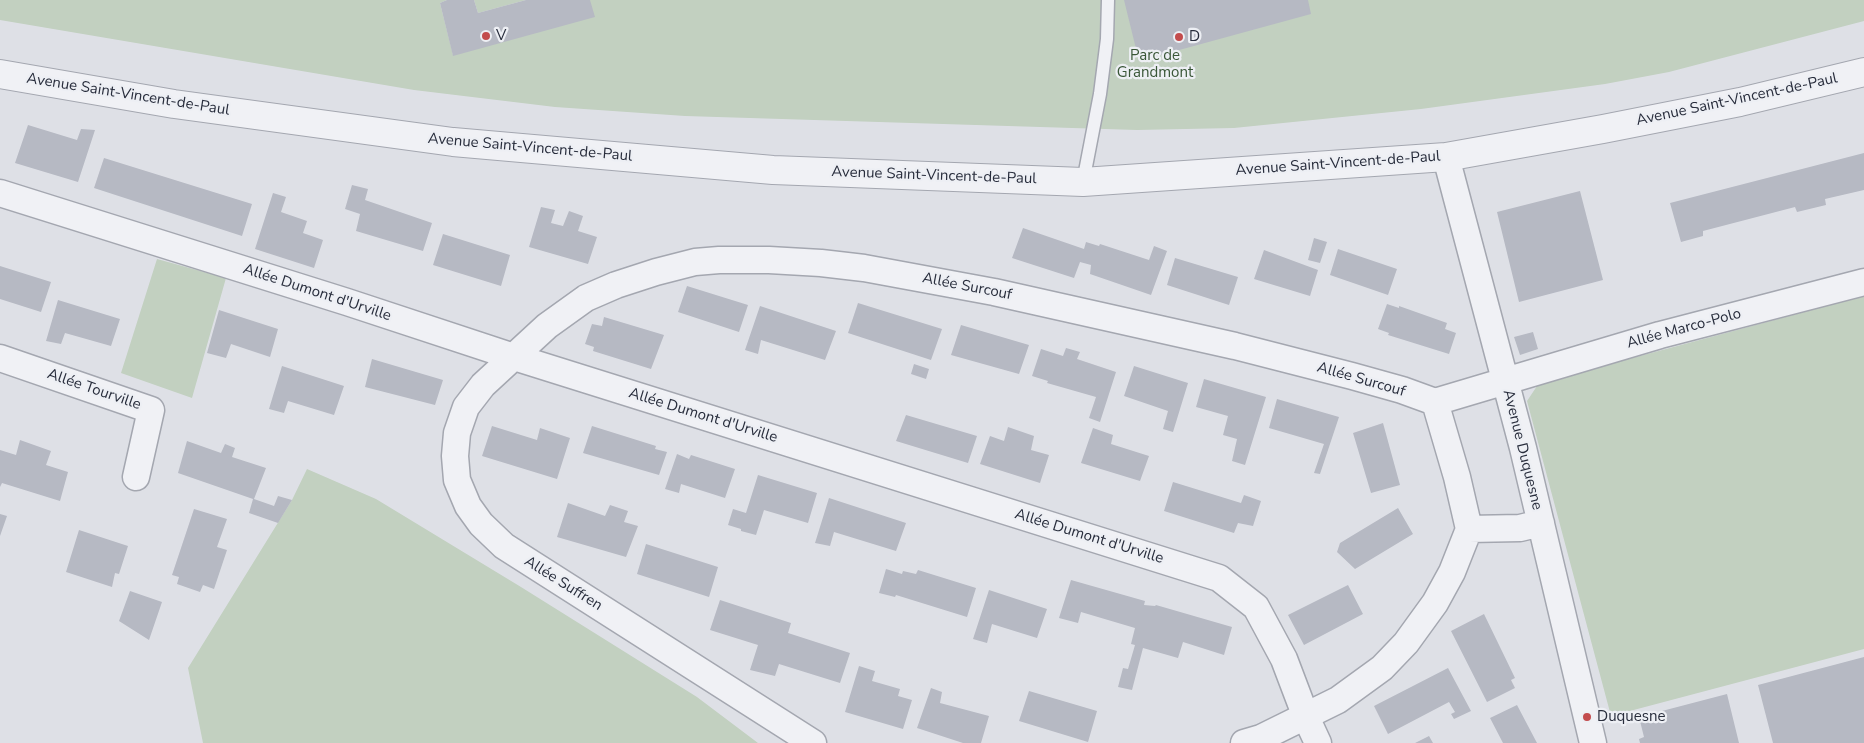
<!DOCTYPE html>
<html>
<head>
<meta charset="utf-8">
<style>
	body { margin:0 }
	canvas { display:block; background:#dee0e6 }
</style>
</head>
<body>
<canvas width="1864" height="743"></canvas>
<script>
const ctx = document.querySelector('canvas').getContext('2d');
ctx.lineJoin = 'round';
function fill(path, color) {
  ctx.fillStyle = color;
  ctx.fill(path, 'evenodd');
}
function shape(rows) {
  const path = new Path2D();
  for (const r of rows) {
    path.moveTo(r[0], r[1]);
    for (let i = 2; i < r.length; i += 2) path.lineTo(r[i], r[i + 1]);
  }
  return path;
}
function stroke(path, color, width, dash) {
  ctx.strokeStyle = color;
  ctx.lineWidth = width;
  ctx.lineCap = dash ? 'butt' : 'round';
  ctx.setLineDash(dash || []);
  ctx.stroke(path);
}
function write(font, color, halo, rows, align = 'center') {
  ctx.font = font + ' "Nunito Sans",sans-serif';
  ctx.lineWidth = 4.5;
  ctx.setLineDash([]);
  ctx.textBaseline = 'middle';
  ctx.strokeStyle = halo;
  ctx.fillStyle = color;
  for (const [text, x, y, turn = 0] of rows) {
    ctx.save();
    ctx.translate(x, y);
    ctx.rotate((+turn || 0) * Math.PI / 180);
    ctx.textAlign = isNaN(turn) ? turn : align;
    if (halo) ctx.strokeText(text, 0, 0);
    ctx.fillText(text, 0, 0);
    ctx.restore();
  }
}
const green = shape([
	[0,0,447,0,440,3,453,55,590,0,1864,0,1864,21,1669,72,1605,84,1421,109,1234,128,1137,130,685,116,555,107,414,90,0,20],
	[474,0,526,0,478,13],
	[157,259,226,278,192,398,121,373],
	[1864,296,1864,649,1611,716,1527,401,1539,383],
	[307,469,376,499,521,587,697,697,758,743,203,743,188,668,292,500]
]);
const building = shape([
	[447,0,474,0,478,13,526,0,590,0,595,17,453,56,440,3],
	[1124,0,1308,0,1311,14,1139,61],
	[28,125,77,140,81,129,95,130,78,182,15,163],
	[1864,153,1864,190,1825,199,1826,205,1797,212,1795,207,1703,231,1703,236,1681,242,1670,203],
	[104,158,252,204,242,236,94,188],
	[352,185,368,189,365,200,432,223,423,251,356,231,360,214,345,209],
	[1580,191,1603,280,1519,302,1497,212],
	[273,193,286,197,281,212,307,221,303,233,323,240,314,268,255,249],
	[541,207,555,210,551,223,563,226,569,211,583,216,578,231,597,237,588,264,529,247],
	[1023,228,1084,249,1086,242,1099,246,1100,244,1149,260,1154,246,1167,251,1151,295,1090,274,1091,265,1080,262,1074,278,1012,258],
	[443,234,510,255,501,286,433,265],
	[1314,238,1327,242,1320,263,1308,260],
	[1338,249,1397,269,1388,295,1330,275],
	[1264,250,1318,270,1310,296,1254,279],
	[1175,258,1238,277,1229,305,1167,285],
	[0,266,51,282,41,312,0,299],
	[687,286,748,305,739,332,678,312],
	[58,300,120,319,111,346,65,333,61,344,46,341],
	[858,303,942,329,931,360,848,333],
	[1387,304,1399,308,1399,306,1447,323,1445,329,1456,333,1449,354,1388,335,1389,333,1378,329],
	[760,306,836,331,825,360,761,340,758,354,745,350],
	[219,310,278,329,270,357,231,344,226,358,207,353],
	[604,317,664,335,651,369,593,351,594,347,585,344,592,324,602,326],
	[961,325,1029,345,1019,374,951,355],
	[1533,332,1538,349,1520,355,1514,337],
	[1066,348,1080,352,1077,359,1116,372,1100,422,1089,418,1096,397,1047,383,1048,381,1032,376,1041,349,1063,356],
	[372,359,443,380,435,405,365,387],
	[914,364,929,369,926,379,911,374],
	[282,366,344,386,334,415,288,401,284,413,269,409],
	[1134,366,1188,383,1173,432,1163,429,1168,411,1124,396],
	[1204,379,1266,397,1245,465,1232,461,1237,439,1223,435,1228,416,1196,407],
	[1277,399,1339,417,1320,474,1314,473,1324,444,1269,428],
	[906,415,977,436,968,463,896,441],
	[1383,423,1400,485,1371,493,1353,433],
	[492,426,537,440,540,428,570,438,557,479,482,456],
	[592,426,656,446,655,449,667,452,659,475,583,453],
	[1008,427,1034,436,1031,450,1049,455,1040,483,980,464,990,436,1004,441],
	[1093,428,1113,435,1111,444,1149,456,1140,481,1081,463],
	[20,440,51,451,46,465,68,472,60,501,2,483,0,487,0,450,16,455],
	[187,441,221,453,225,444,235,448,232,457,266,468,254,499,274,506,278,496,292,500,278,523,249,513,253,499,178,473],
	[677,454,689,459,691,455,735,469,725,498,681,484,679,493,665,489],
	[758,475,817,493,808,523,764,510,756,535,741,531,741,529,728,525,733,509,746,513],
	[1173,482,1241,503,1244,495,1261,501,1253,526,1238,523,1234,533,1164,511],
	[829,498,906,523,896,551,834,532,830,546,815,543],
	[568,503,605,516,610,505,628,511,624,522,638,526,626,557,557,537],
	[1398,508,1413,534,1355,569,1337,552,1340,543],
	[194,509,227,519,217,547,227,550,214,589,203,585,200,592,177,584,179,577,172,575],
	[0,514,7,516,0,536],
	[79,530,128,546,119,574,115,573,112,587,66,572],
	[646,544,718,567,709,597,637,574],
	[886,569,902,574,903,571,916,574,918,570,976,588,967,617,896,595,895,597,879,593],
	[1071,580,1145,601,1144,605,1155,606,1156,605,1232,627,1224,655,1183,642,1178,658,1143,648,1132,690,1118,687,1123,668,1128,669,1135,645,1131,644,1135,628,1081,612,1078,623,1059,618],
	[1348,585,1363,614,1304,645,1288,615],
	[989,590,1047,609,1037,638,992,624,987,643,973,639],
	[130,591,162,602,149,640,119,621],
	[720,600,791,623,788,633,850,653,840,683,779,664,775,676,750,670,758,645,710,630],
	[1484,614,1515,678,1511,680,1515,688,1487,702,1451,631],
	[1864,657,1864,743,1773,743,1758,685],
	[859,666,875,671,872,681,900,689,898,696,912,700,903,729,845,712],
	[1448,668,1471,711,1454,719,1451,714,1455,712,1449,702,1388,734,1374,706],
	[931,688,942,692,940,703,989,716,981,743,963,743,917,728],
	[1029,691,1097,711,1088,742,1019,721],
	[1727,694,1739,743,1640,743,1639,739,1644,737,1639,717],
	[1517,705,1537,743,1503,743,1490,718],
	[1429,736,1433,743,1415,743]
]);
const service = shape([
	[1083,182,1100,94,1107,39,1108,0]
]);
const minor = shape([
	[1446,157,1523,448,1593,743],
	[0,193,347,302,514,357,1219,578,1256,607,1284,659,1306,717,1318,743],
	[0,358,151,410,136,477],
	[1435,402,1660,335,1864,282],
	[813,743,504,546,481,524,468,506,457,480,455,456,457,433,466,407,483,385,547,326,586,298,616,285,656,272,695,262,719,260,769,260,821,263,864,268,994,292,1235,346,1352,376,1402,390,1435,402,1457,477,1469,529,1520,528,1541,523],
	[1244,743,1261,738,1338,700,1382,668,1406,643,1435,603,1452,572,1469,529]
]);
const tertiary = shape([
	[0,74,174,104,453,142,773,170,1083,182,1446,157,1603,129,1740,102,1864,72]
]);
const markers = [
	[486,36,5,"#c34c4d"],
	[1179,37,5,"#c34c4d"],
	[1587,717,5,"#c34c4d"]
];
const poiNames = [
	["V",496,36],
	["D",1189,37],
	["Duquesne",1597,717]
];
const parkNames = [
	["Parc de",1155,56],
	["Grandmont",1155,73]
];
const streetNames = [
	["Avenue Saint-Vincent-de-Paul",128,95,9],
	["Avenue Saint-Vincent-de-Paul",1737,100,-12],
	["Avenue Saint-Vincent-de-Paul",530,148,5],
	["Avenue Saint-Vincent-de-Paul",1338,164,-4],
	["Avenue Saint-Vincent-de-Paul",934,176,2],
	["Allée Surcouf",967,287,11],
	["Allée Dumont d'Urville",317,293,18],
	["Allée Marco-Polo",1684,329,-15],
	["Allée Surcouf",1361,380,16],
	["Allée Tourville",94,390,19],
	["Allée Dumont d'Urville",703,416,17],
	["Avenue Duquesne",1522,450,76],
	["Allée Dumont d'Urville",1089,537,17],
	["Allée Suffren",563,584,32]
];
fill(green, '#c2d0c0');
fill(building, '#b6b9c3');
stroke(service, '#a4a7b0', 15);
stroke(minor, '#a4a7b0', 29);
stroke(tertiary, '#a4a7b0', 30);
stroke(service, '#f0f1f5', 12);
stroke(minor, '#f0f1f5', 26);
stroke(tertiary, '#f0f1f5', 28);
for (const [x, y, r, color] of markers) {
  const dot = new Path2D();
  dot.arc(x, y, r, 0, 2 * Math.PI);
  ctx.fillStyle = color;
  ctx.fill(dot);
  stroke(dot, '#edeff4', 2);
}
write('15px', '#282d3c', '#edeff4', poiNames, 'left');
write('15px', '#395637', '#edeff4', parkNames);
write('15px', '#282d3c', '#edeff4', streetNames);
</script>
</body>
</html>
